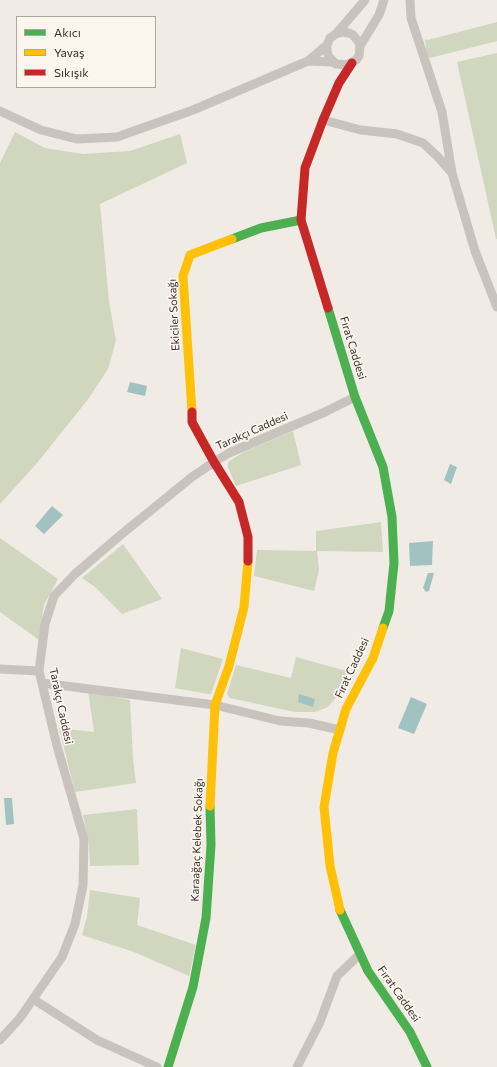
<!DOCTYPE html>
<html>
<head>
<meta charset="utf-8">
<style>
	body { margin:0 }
	#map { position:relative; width:497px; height:1067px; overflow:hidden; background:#f0ebe5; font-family:Commissioner,sans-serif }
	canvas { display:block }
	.legend { position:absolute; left:16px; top:16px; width:140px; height:72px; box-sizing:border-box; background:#fbf5ee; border:1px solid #aea6a0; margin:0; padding:5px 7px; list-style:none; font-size:12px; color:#3b302b }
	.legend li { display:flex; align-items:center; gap:8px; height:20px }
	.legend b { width:20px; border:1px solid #aea6a0 }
</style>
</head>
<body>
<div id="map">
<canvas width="497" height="1067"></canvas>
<ul class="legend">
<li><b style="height:5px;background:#4caf50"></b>Akıcı</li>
<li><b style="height:5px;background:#ffc107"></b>Yavaş</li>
<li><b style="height:5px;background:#c62828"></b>Sıkışık</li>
</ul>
</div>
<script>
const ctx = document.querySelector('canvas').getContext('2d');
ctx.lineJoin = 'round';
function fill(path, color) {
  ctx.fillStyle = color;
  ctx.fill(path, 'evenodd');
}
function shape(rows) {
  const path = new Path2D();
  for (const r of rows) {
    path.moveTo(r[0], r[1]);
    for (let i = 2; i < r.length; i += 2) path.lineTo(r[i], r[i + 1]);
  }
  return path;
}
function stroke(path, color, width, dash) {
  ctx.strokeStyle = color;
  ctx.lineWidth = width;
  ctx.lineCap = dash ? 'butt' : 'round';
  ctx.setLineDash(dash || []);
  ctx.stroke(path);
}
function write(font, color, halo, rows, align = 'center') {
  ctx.font = font + ' Commissioner,sans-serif';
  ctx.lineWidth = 3.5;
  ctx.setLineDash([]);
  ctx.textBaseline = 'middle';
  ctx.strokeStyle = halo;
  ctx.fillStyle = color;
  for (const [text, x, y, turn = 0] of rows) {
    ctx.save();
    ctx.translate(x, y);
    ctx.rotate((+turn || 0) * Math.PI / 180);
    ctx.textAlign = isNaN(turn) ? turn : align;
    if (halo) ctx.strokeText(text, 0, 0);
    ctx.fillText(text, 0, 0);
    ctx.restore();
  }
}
const green = shape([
	[497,22,497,41,430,58,427,56,425,39,428,40],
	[497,53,497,239,496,239,457,62],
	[15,132,45,148,83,154,130,151,180,134,187,163,100,204,109,302,116,340,108,369,89,398,37,463,0,504,0,163],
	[293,431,301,465,236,486,228,467,228,463,231,460,244,452],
	[381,522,383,552,317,551,319,570,314,591,254,576,257,550,316,551,316,531],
	[0,538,58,579,44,605,39,640,0,612],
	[123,544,162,599,122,614,95,587,82,578],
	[181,648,223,659,211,694,208,694,175,688],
	[296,657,350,672,338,695,328,707,315,712,295,712,230,698,228,696,227,694,236,665,291,678],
	[88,691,130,700,133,758,136,783,75,792,59,728,94,732],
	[137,809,139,865,90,866,89,843,83,815],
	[90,890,140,898,137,925,196,945,189,976,134,952,82,935,87,917]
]);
const water = shape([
	[130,382,147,386,145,396,127,392],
	[450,464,457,467,451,484,444,480],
	[52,506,63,515,44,534,35,526],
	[433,541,432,565,410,566,409,543],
	[428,573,434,573,429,591,426,592,423,588],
	[299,694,315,699,313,707,298,702],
	[411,697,427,704,414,734,398,728],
	[4,798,12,798,14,824,6,825]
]);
const street = shape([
	[410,0,411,18,442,112,452,173],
	[336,34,365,0],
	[360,46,359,42,353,35,349,33,342,32,336,34,330,38,327,45,327,51,329,57,336,64,347,65,356,60,359,56,360,46,379,15,384,0],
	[308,61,333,62],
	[0,111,41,130,77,139,117,137,193,110,308,61,327,45],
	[323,120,361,130,397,134,423,143,437,156,452,173,475,251,497,307],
	[0,669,39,671],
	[42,683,215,705,280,721,309,723,340,730],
	[33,999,97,1040,157,1067],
	[0,1040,20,1018,62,957,75,924,83,885,84,839,57,746,39,671,45,624,54,596,75,574,123,533,192,477,214,462,229,453,325,412,355,397],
	[297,1067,320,1022,337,976,360,954]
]);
const fast = shape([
	[232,239,261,228,301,220],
	[328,308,355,397,383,467,392,517,394,563,389,611,383,628],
	[340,910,368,971,410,1032,427,1067],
	[168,1067,193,987,206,918,211,845,210,806]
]);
const slow = shape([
	[192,412,183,276,190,255,232,239],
	[210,806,215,705,229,666,244,607,248,561],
	[340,910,330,866,324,807,333,753,346,709,373,658,383,628]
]);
const jam = shape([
	[328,308,301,220,305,168,323,120,339,83,352,63],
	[192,412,192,422,214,462,239,502,248,537,248,561]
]);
const streetNames = [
	["Ekiciler Sokağı",174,315,-93],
	["Fırat Caddesi",353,348,73],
	["Tarakçı Caddesi",252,431,-24],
	["Fırat Caddesi",352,668,-65],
	["Tarakçı Caddesi",61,706,78],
	["Karaağaç Kelebek Sokağı",197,840,-88],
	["Fırat Caddesi",399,994,55]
];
fill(green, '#d1d6bf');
fill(water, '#a1c2c1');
stroke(street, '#c9c3be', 9);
stroke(fast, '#4caf50', 9);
stroke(slow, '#ffc107', 9);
stroke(jam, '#c62828', 9);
write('11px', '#3b302b', '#fbf5ee', streetNames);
</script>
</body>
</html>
